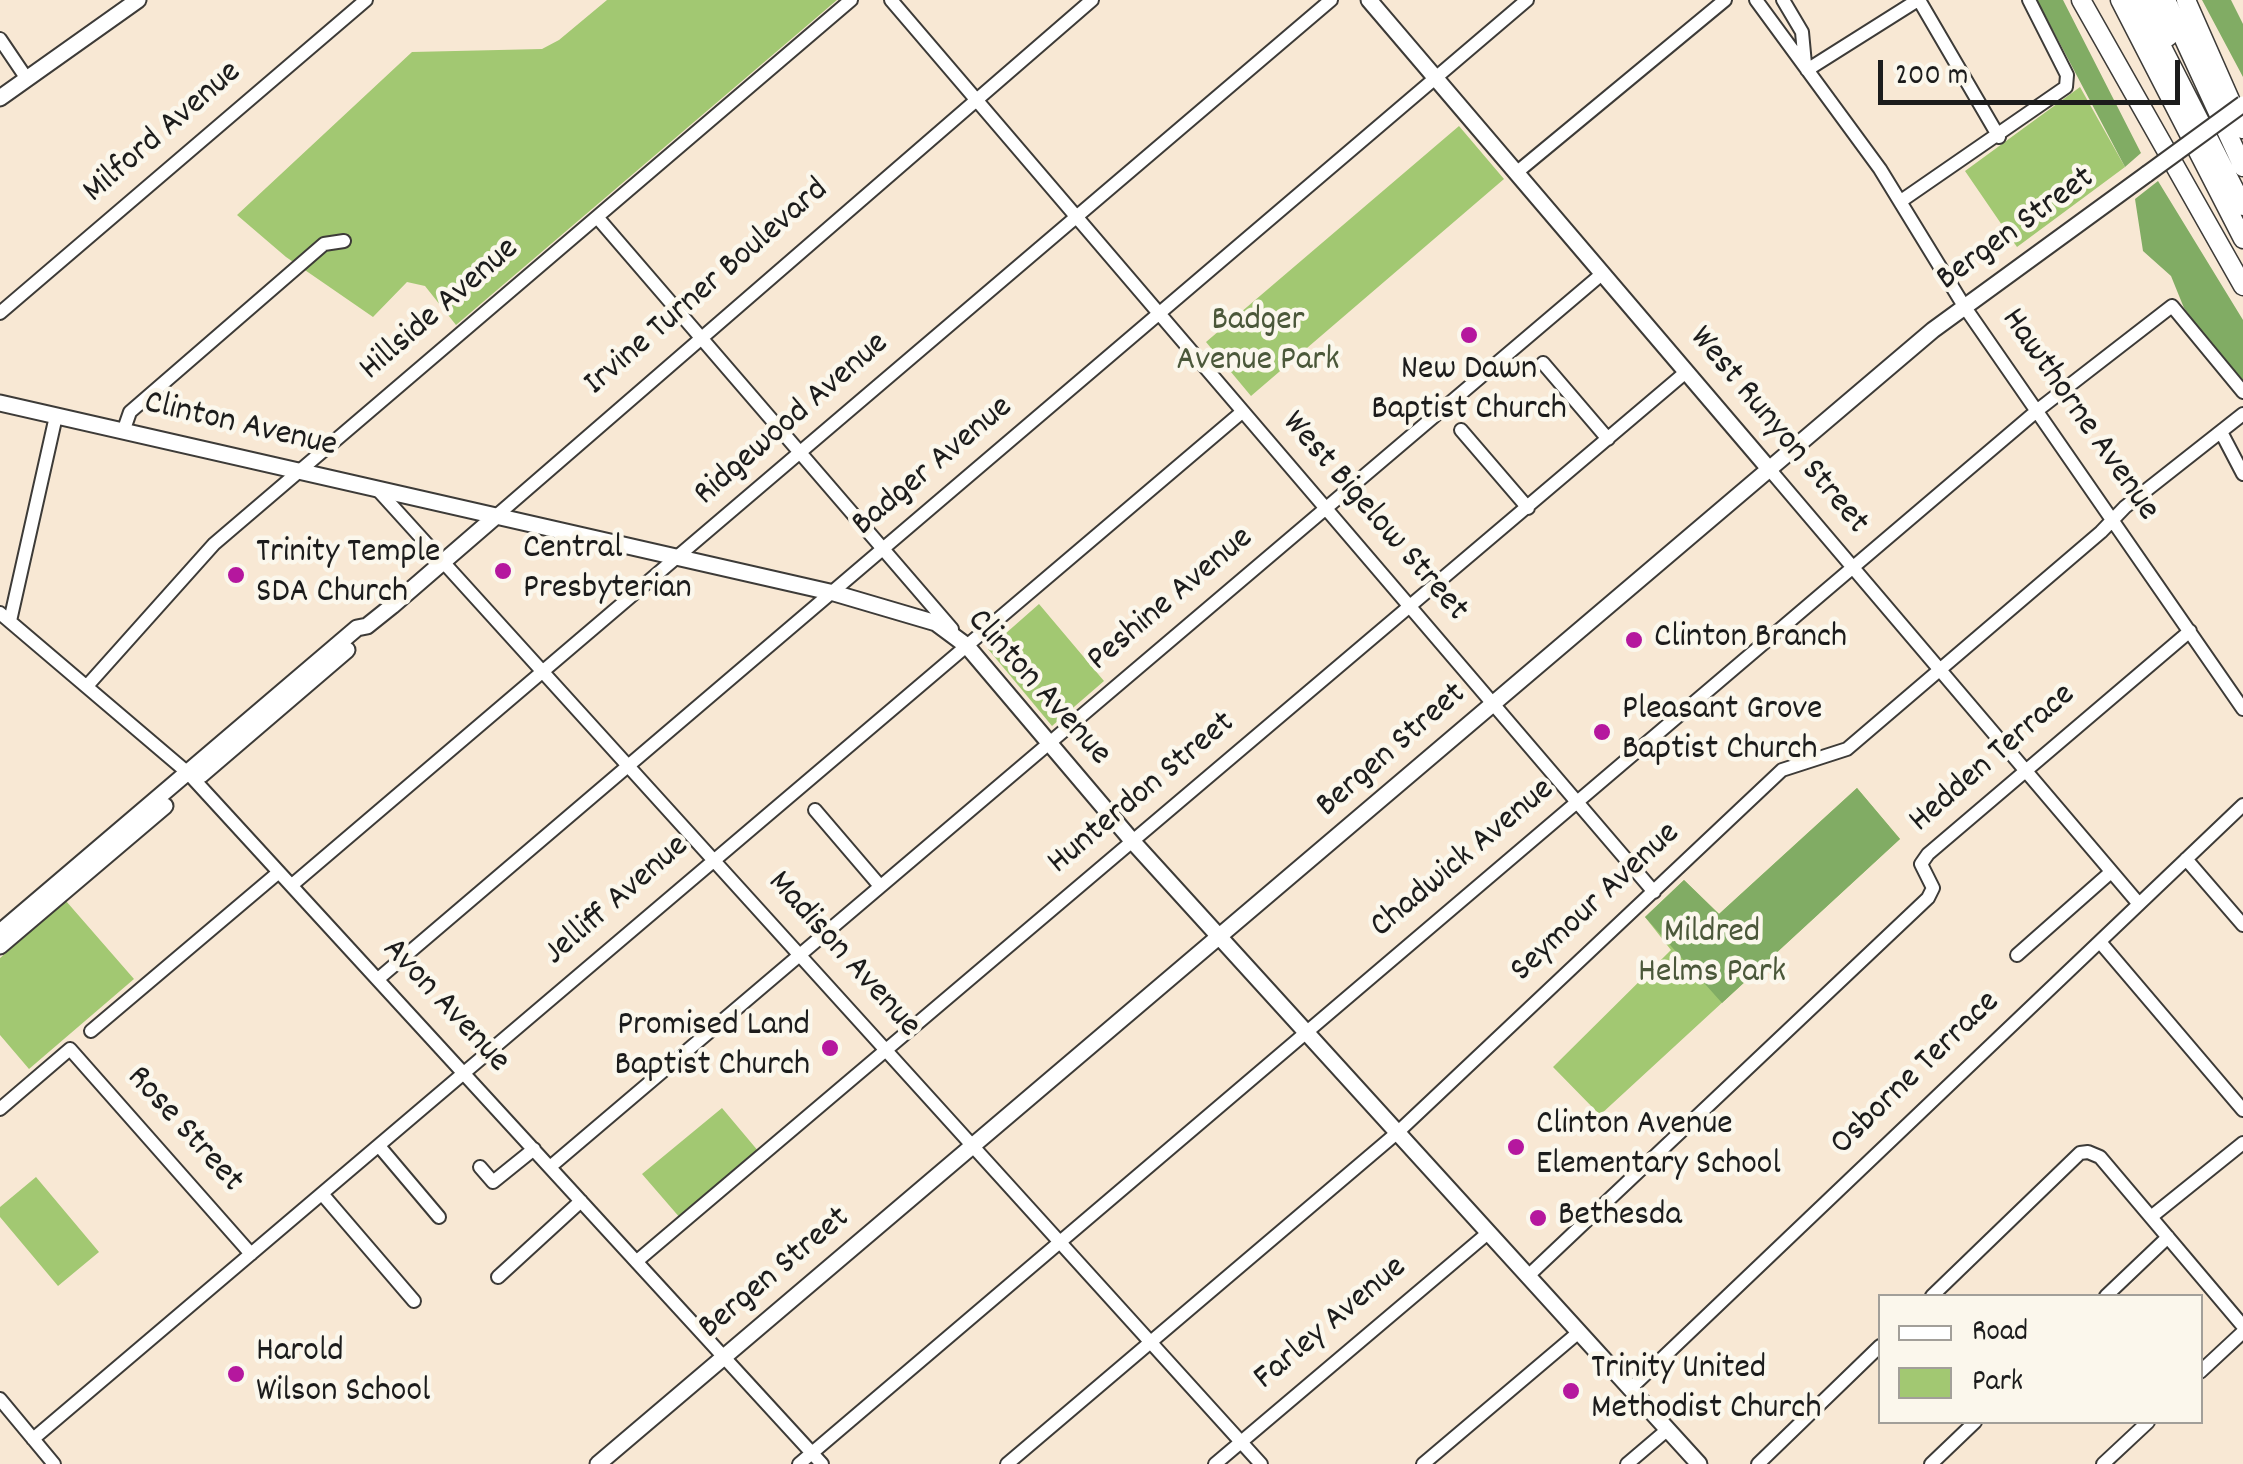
<!DOCTYPE html>
<html>
<head>
<meta charset="utf-8">
<style>
	body { margin:0 }
	#map { position:relative; width:2243px; height:1464px; overflow:hidden; background:#f8e8d4; font-family:Dekko,sans-serif }
	canvas { display:block }
	.legend { position:absolute; left:1878px; top:1294px; width:325px; height:130px; box-sizing:border-box; background:#fbf7ec; border:2px solid #a29f99; margin:0; padding:12px 18px; list-style:none; font-size:30px; color:#1c1c1c }
	.legend li { display:flex; align-items:center; gap:20px; height:50px }
	.legend b { width:50px; border:2px solid #a29f99 }
	.scale { position:absolute; left:1878px; top:60px; width:302px; height:45px; box-sizing:border-box; border:5px solid #1c1c1c; border-top:0; padding-left:12px; font-size:30px; line-height:35px; white-space:nowrap; color:#1c1c1c; -webkit-text-stroke:8px #fbf7ec; paint-order:stroke }
</style>
</head>
<body>
<div id="map">
<canvas width="2243" height="1464"></canvas>
<ul class="legend">
<li><b style="height:12px;background:#fff"></b>Road</li>
<li><b style="height:28px;background:#a2c872"></b>Park</li>
</ul>
<div class="scale">200 m</div>
</div>
<script>
const ctx = document.querySelector('canvas').getContext('2d');
ctx.lineJoin = 'round';
function fill(path, color) {
  ctx.fillStyle = color;
  ctx.fill(path, 'evenodd');
}
function shape(rows) {
  const path = new Path2D();
  for (const r of rows) {
    path.moveTo(r[0], r[1]);
    for (let i = 2; i < r.length; i += 2) path.lineTo(r[i], r[i + 1]);
  }
  return path;
}
function stroke(path, color, width, dash) {
  ctx.strokeStyle = color;
  ctx.lineWidth = width;
  ctx.lineCap = dash ? 'butt' : 'round';
  ctx.setLineDash(dash || []);
  ctx.stroke(path);
}
function write(font, color, halo, rows, align = 'center') {
  ctx.font = font + ' Dekko,sans-serif';
  ctx.lineWidth = 9;
  ctx.setLineDash([]);
  ctx.textBaseline = 'middle';
  ctx.strokeStyle = halo;
  ctx.fillStyle = color;
  for (const [text, x, y, turn = 0] of rows) {
    ctx.save();
    ctx.translate(x, y);
    ctx.rotate((+turn || 0) * Math.PI / 180);
    ctx.textAlign = isNaN(turn) ? turn : align;
    if (halo) ctx.strokeText(text, 0, 0);
    ctx.fillText(text, 0, 0);
    ctx.restore();
  }
}
const green = shape([
	[607,0,837,0,456,325,425,286,407,282,373,317,286,257,237,215,412,52,542,49,559,40],
	[2080,87,2125,167,2017,247,1965,171],
	[1459,126,1504,179,1251,396,1206,342],
	[1039,604,1104,681,1052,726,988,649],
	[1857,788,1900,839,1600,1115,1553,1067,1671,950,1645,917,1684,880,1719,914],
	[66,901,134,979,29,1069,0,1035,0,958],
	[722,1108,759,1152,681,1219,642,1174],
	[36,1177,99,1252,58,1286,0,1217,0,1207]
]);
const forest = shape([
	[2037,0,2063,0,2141,153,2125,167],
	[2202,0,2231,0,2243,24,2243,77],
	[2158,181,2243,320,2243,386,2184,308,2171,276,2143,251,2135,199],
	[1857,788,1900,839,1722,1003,1645,917,1684,880,1719,914]
]);
const minor = shape([
	[891,0,1654,892],
	[1756,0,1880,169,1964,306,2243,709],
	[1783,0,1802,32,1805,64],
	[1919,0,1999,137],
	[0,39,27,79],
	[1807,70,1918,0],
	[1516,173,1725,0],
	[1901,201,2066,87,2067,75,2029,0],
	[597,217,952,629],
	[0,313,366,0],
	[1543,363,1608,439],
	[1461,430,1528,508],
	[123,432,130,412,324,244,344,241],
	[2221,432,2243,474],
	[1770,470,2139,904],
	[377,489,1261,1464],
	[495,517,1092,0],
	[0,613,188,773,822,1464],
	[10,621,56,416],
	[87,686,214,544,851,0],
	[815,810,880,886],
	[2186,859,2243,925],
	[292,885,1331,0],
	[2100,942,2243,1110],
	[2017,955,2111,872],
	[378,979,1527,0],
	[91,1031,279,872],
	[0,1109,70,1049,251,1254],
	[379,1146,439,1217],
	[480,1167,493,1182,534,1149],
	[550,1167,1603,273],
	[323,1195,414,1301],
	[2151,1217,2243,1143],
	[637,1261,1686,372],
	[1528,1276,1928,898,1933,888,1921,864,1928,854,2190,631],
	[498,1277,581,1201],
	[1932,1296,2080,1153,2088,1152,2100,1157,2243,1326],
	[2106,1296,2168,1237],
	[2200,1372,2243,1332],
	[1631,1388,2243,805],
	[0,1399,54,1464],
	[33,1439,1242,412],
	[799,1464,2039,409,2172,306,2243,392],
	[1007,1464,1398,1132,1782,770,1847,749,2101,532,2125,507,2243,414],
	[1215,1464,1488,1233],
	[1423,1464,1579,1332],
	[1627,1464,1667,1430],
	[1758,1464,1880,1346],
	[1931,1464,1975,1422],
	[2103,1464,2148,1422]
]);
const major = shape([
	[1369,0,1770,470],
	[0,98,138,0],
	[0,403,834,593,936,623,967,646,1134,843,1699,1464],
	[201,775,347,650],
	[0,932,357,628,367,626,392,606,495,517],
	[0,946,165,806],
	[598,1464,1933,330,2147,174]
]);
const highway = shape([
	[2081,0,2243,286],
	[2120,0,2243,239],
	[2138,0,2243,206],
	[2152,0,2168,37],
	[2166,0,2243,167],
	[2186,0,2243,129]
]);
const majorBridge = shape([
	[2147,174,2243,104]
]);
const markers = [
	[1469,335,10,"#b5179e"],
	[503,571,10,"#b5179e"],
	[236,575,10,"#b5179e"],
	[1634,640,10,"#b5179e"],
	[1602,732,10,"#b5179e"],
	[830,1048,10,"#b5179e"],
	[1516,1147,10,"#b5179e"],
	[1538,1218,10,"#b5179e"],
	[236,1374,10,"#b5179e"],
	[1571,1391,10,"#b5179e"]
];
const streetNames = [
	["Milford Avenue",164,134,-41],
	["Bergen Street",2017,231,-36],
	["Irvine Turner Boulevard",708,289,-41],
	["Hillside Avenue",441,311,-41],
	["Hawthorne Avenue",2078,416,55],
	["Ridgewood Avenue",793,421,-41],
	["Clinton Avenue",240,427,13],
	["West Runyon Street",1777,432,50],
	["Badger Avenue",934,468,-40],
	["West Bigelow Street",1373,518,49],
	["Peshine Avenue",1172,601,-40],
	["Clinton Avenue",1037,689,48],
	["Bergen Street",1393,752,-41],
	["Hedden Terrace",1994,760,-41],
	["Hunterdon Street",1143,795,-40],
	["Chadwick Avenue",1464,860,-40],
	["Jelliff Avenue",618,902,-41],
	["Seymour Avenue",1597,904,-43],
	["Madison Avenue",842,956,48],
	["Avon Avenue",444,1007,47],
	["Osborne Terrace",1917,1075,-44],
	["Rose Street",183,1131,48],
	["Bergen Street",776,1275,-40],
	["Farley Avenue",1332,1325,-40]
];
const parkNames = [
	["Badger",1258,323],
	["Avenue Park",1258,363],
	["Mildred",1712,935],
	["Helms Park",1712,975]
];
const poiNames = [
	["New Dawn",1469,372,"center"],
	["Baptist Church",1469,412,"center"],
	["Central",523,551],
	["Presbyterian",523,591],
	["Trinity Temple",256,555],
	["SDA Church",256,595],
	["Clinton Branch",1654,640],
	["Pleasant Grove",1622,712],
	["Baptist Church",1622,752],
	["Promised Land",810,1028,"right"],
	["Baptist Church",810,1068,"right"],
	["Clinton Avenue",1536,1127],
	["Elementary School",1536,1167],
	["Bethesda",1558,1218],
	["Harold",256,1354],
	["Wilson School",256,1394],
	["Trinity United",1591,1371],
	["Methodist Church",1591,1411]
];
fill(green, '#a2c872');
fill(forest, '#81ac64');
stroke(minor, '#3d3b38', 16);
stroke(major, '#3d3b38', 19);
stroke(highway, '#3d3b38', 21);
stroke(minor, '#fff', 12);
stroke(major, '#fff', 15);
stroke(highway, '#fff', 18);
stroke(majorBridge, '#3d3b38', 19, []);
stroke(majorBridge, '#fff', 15);
for (const [x, y, r, color] of markers) {
  const dot = new Path2D();
  dot.arc(x, y, r, 0, 2 * Math.PI);
  ctx.fillStyle = color;
  ctx.fill(dot);
  stroke(dot, '#fbf7ec', 4);
}
write('35px', '#1c1c1c', '#fbf7ec', streetNames);
write('35px', '#4b583a', '#fbf7ec', parkNames);
write('35px', '#1c1c1c', '#fbf7ec', poiNames, 'left');
</script>
</body>
</html>
